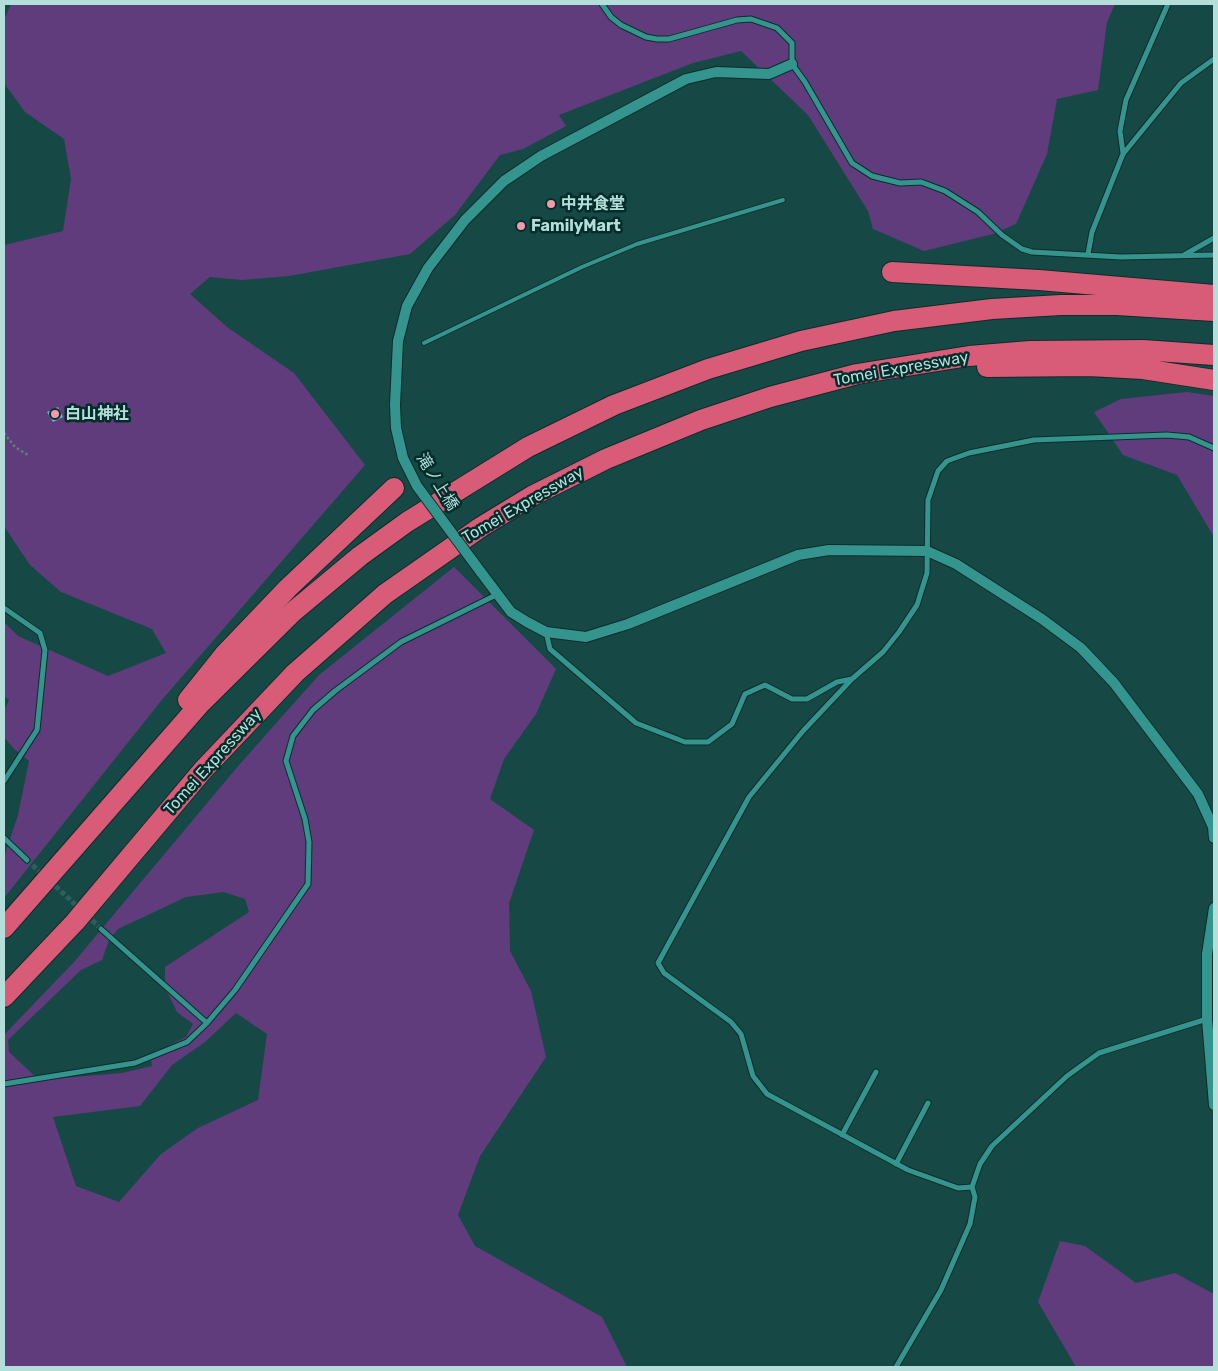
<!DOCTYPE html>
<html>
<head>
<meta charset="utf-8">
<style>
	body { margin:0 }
	#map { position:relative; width:1218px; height:1371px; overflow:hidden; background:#164945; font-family:Rubik,sans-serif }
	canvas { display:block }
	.frame { position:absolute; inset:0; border:5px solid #b4deda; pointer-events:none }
</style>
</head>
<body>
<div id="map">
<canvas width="1218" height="1371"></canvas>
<div class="frame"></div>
</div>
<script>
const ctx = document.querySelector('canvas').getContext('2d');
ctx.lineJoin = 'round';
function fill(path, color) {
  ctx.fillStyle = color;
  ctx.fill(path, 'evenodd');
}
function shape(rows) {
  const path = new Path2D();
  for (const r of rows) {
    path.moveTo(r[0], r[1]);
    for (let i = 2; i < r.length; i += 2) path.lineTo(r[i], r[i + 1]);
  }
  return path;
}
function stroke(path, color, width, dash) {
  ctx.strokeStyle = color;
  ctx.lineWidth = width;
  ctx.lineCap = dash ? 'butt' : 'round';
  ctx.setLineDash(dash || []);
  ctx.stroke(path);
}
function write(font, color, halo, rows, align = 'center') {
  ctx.font = font + ' Rubik,"Noto Sans JP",sans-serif';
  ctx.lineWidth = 5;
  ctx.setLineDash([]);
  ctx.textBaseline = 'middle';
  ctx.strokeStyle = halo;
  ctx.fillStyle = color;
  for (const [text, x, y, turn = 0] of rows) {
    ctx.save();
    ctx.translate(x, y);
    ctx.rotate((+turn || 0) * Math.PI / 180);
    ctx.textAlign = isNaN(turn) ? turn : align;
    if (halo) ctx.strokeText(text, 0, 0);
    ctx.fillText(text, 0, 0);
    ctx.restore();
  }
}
const green = shape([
	[11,4,1115,4,1107,22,1098,90,1057,99,1047,154,1016,224,993,234,924,251,873,229,868,211,808,115,741,51,693,63,559,115,566,126,523,149,500,155,455,215,410,254,289,276,242,280,210,277,190,294,227,327,294,373,365,465,161,701,4,898,4,857,18,815,29,761,14,749,4,737,4,711,9,700,4,696,4,622,18,636,108,676,166,653,152,629,61,592,30,565,4,526,4,245,63,231,71,179,64,139,25,112,4,83,4,20],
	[1187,392,1214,396,1214,537,1177,475,1123,455,1094,412,1121,399],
	[454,567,556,669,536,714,504,759,490,799,534,830,509,903,510,951,531,991,546,1057,480,1156,458,1215,475,1246,602,1317,627,1367,4,1367,4,1035,74,962,239,765,319,675],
	[224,892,245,899,249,912,165,967,165,987,177,1012,193,1024,186,1037,150,1055,152,1066,122,1073,39,1080,9,1052,8,1040,81,970,102,960,109,940,118,929,186,897],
	[236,1013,267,1034,258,1100,198,1128,161,1154,119,1202,76,1186,53,1117,140,1106,172,1065,205,1042],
	[1060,1241,1085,1246,1136,1283,1175,1273,1214,1294,1214,1367,1076,1367,1038,1302]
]);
const building = shape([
	[58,407,63,417,53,422,47,412]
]);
const streetTunnel = shape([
	[27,860,44,876],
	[50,881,81,910],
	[87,915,101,929]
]);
const path = shape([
	[4,433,15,447,28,455]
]);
const lane = shape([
	[424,343,582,267,637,244,783,200]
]);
const street = shape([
	[602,4,611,17,621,25,646,37,657,39,669,39,737,20,751,19,777,28,792,43,792,64,805,82,852,163,872,176,900,183,921,182,945,191,978,212,1002,235,1022,249,1032,252,1121,257,1214,255],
	[1123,153,1120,131,1126,100,1168,4],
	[1088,254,1092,232,1123,154,1181,83,1214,59],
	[1184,255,1214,238],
	[4,608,40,633,45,650,37,730,4,781],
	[546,632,550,649,636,723,685,742,708,742,732,724,745,694,765,685,792,699,807,699,837,682,852,679],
	[4,838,27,860],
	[101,929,207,1023],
	[4,1084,135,1063,187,1042,207,1023,235,990,308,884,309,842,305,819,286,761,293,736,313,710,335,691,401,642,496,595],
	[842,1135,876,1072],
	[896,1164,928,1103],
	[972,1187,958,1188,908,1170,767,1094,753,1076,741,1034,731,1022,664,973,658,963,749,797,803,731,852,679,883,652,899,632,917,605,927,573,928,500,938,471,947,461,969,453,1034,440,1167,435,1189,437,1214,448],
	[896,1367,941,1290,970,1224,975,1197,972,1187,980,1164,992,1146,1067,1076,1099,1053,1207,1019]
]);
const secondary = shape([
	[396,428,395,405,398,341,407,306,428,268,465,220,504,181,541,156,686,79,716,72,769,74,792,64],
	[480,571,511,612,527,622,546,632,586,637,628,624,798,555,829,550,927,551,956,564,1042,619,1081,648,1114,683,1198,794,1213,827,1214,838],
	[1214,908,1207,954,1207,1019,1214,1105]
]);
const highway = shape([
	[892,272,1039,280,1214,295],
	[987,367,1089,366,1143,369,1214,380],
	[188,700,224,655,288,588,394,488],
	[4,928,200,704,294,611,360,556,407,522,528,447,614,405,708,369,801,341,894,321,992,309,1061,305,1117,305,1214,311],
	[4,997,75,922,203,770,295,673,385,594,481,527,532,496,606,459,701,420,770,397,857,374,969,356,1030,351,1143,350,1214,355]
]);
const secondaryBridge = shape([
	[396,428,403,458,417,486,480,571]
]);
const markers = [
	[551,204,5,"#f39aaa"],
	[521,226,5,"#f39aaa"],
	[55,414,5,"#f39aaa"]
];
const poiNames = [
	["中井食堂",561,204],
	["FamilyMart",531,226],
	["白山神社",65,414]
];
const streetNames = [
	["Tomei Expressway",901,369,-10],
	["滝ノ上橋",437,482,58],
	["Tomei Expressway",523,505,-30],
	["Tomei Expressway",213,762,-48]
];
fill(green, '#603c7c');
fill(building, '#5cb8c6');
stroke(streetTunnel, '#2e5f5b', 5, [5, 2.5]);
stroke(lane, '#0e2c2a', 5.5);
stroke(street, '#0e2c2a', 7);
stroke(secondary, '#0e2c2a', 12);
stroke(highway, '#0e2c2a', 22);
stroke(path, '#548480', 2.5, [2.5, 2.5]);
stroke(lane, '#34958e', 4);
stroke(street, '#34958e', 5);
stroke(secondary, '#34958e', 10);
stroke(highway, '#d85b78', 20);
stroke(secondaryBridge, '#0e2c2a', 12, []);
stroke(secondaryBridge, '#34958e', 10);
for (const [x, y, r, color] of markers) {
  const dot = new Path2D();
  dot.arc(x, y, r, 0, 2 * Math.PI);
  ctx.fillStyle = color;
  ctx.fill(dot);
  stroke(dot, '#032d2b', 2);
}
write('bold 16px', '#b4deda', '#032d2b', poiNames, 'left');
write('16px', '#b4deda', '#032d2b', streetNames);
</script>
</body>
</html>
